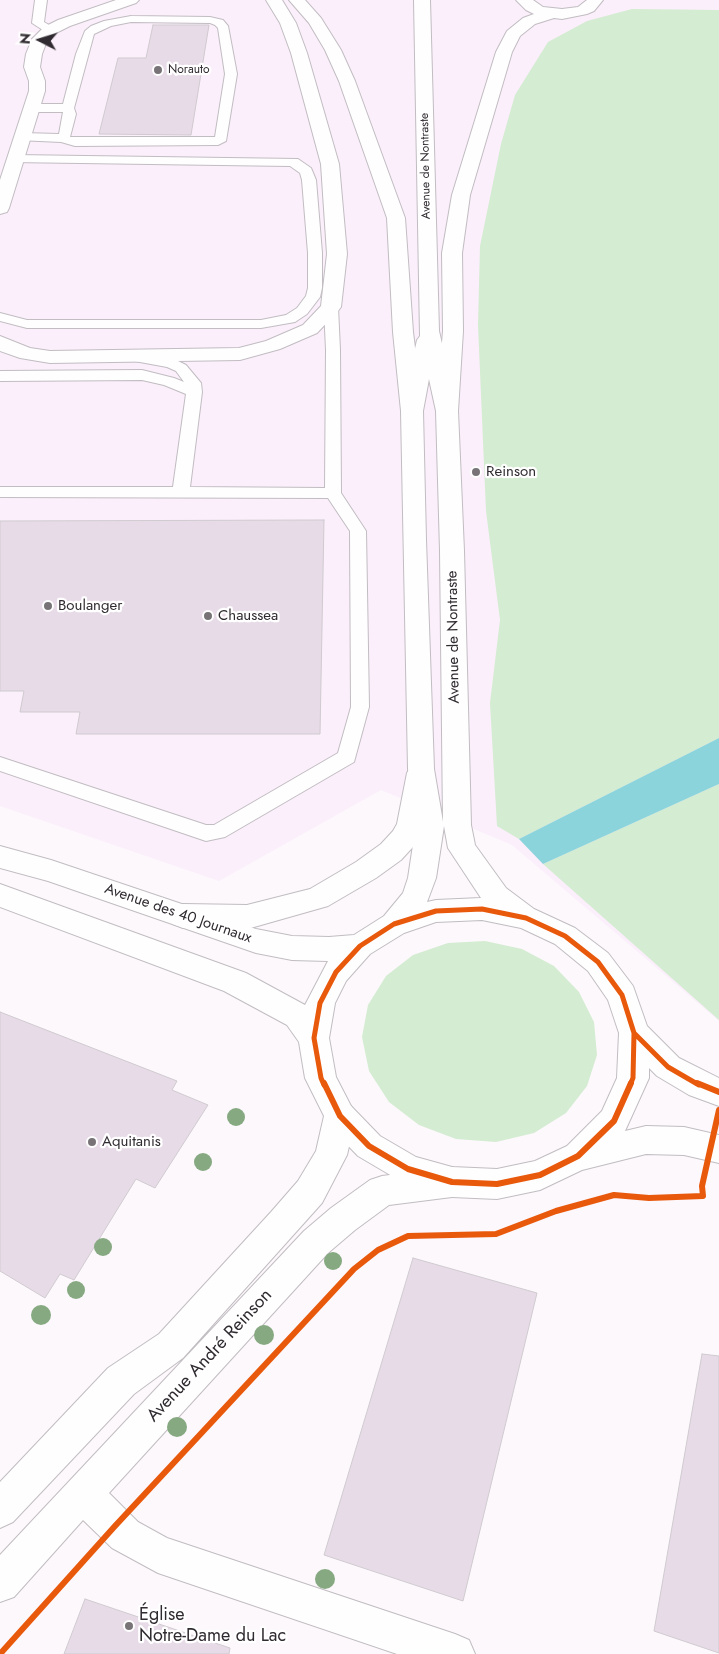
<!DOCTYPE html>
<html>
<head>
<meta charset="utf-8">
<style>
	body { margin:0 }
	#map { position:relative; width:719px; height:1654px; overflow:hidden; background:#fcf8fc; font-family:Jost,sans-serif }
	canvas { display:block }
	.north { position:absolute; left:15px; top:15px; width:50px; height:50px; -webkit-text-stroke:4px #fff; paint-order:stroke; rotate:275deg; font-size:14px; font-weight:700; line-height:20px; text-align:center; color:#302b30 }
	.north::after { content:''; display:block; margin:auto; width:18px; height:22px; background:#302b30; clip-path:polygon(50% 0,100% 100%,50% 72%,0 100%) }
</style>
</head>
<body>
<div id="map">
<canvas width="719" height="1654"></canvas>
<div class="north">N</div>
</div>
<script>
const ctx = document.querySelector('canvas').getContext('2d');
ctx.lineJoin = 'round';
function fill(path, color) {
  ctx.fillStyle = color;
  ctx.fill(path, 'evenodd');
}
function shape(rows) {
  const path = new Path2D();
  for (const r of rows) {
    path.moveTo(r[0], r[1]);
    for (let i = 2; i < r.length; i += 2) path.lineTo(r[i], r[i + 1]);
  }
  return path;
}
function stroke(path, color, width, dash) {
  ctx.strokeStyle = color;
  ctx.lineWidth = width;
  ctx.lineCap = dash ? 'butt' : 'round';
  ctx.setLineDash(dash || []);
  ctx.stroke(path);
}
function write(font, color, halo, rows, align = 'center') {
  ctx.font = font + ' Jost,sans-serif';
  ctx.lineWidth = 4.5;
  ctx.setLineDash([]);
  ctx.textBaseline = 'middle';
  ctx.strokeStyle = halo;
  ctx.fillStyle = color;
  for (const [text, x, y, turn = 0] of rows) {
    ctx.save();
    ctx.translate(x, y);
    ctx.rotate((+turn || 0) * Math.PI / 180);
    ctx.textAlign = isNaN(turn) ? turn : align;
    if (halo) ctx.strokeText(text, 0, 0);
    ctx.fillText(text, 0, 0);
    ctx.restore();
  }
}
const built = shape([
	[0,0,719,0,719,1021,512,845,381,790,219,881,0,806]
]);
const green = shape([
	[632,9,719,10,719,738,519,839,497,826,490,703,500,620,486,511,478,325,480,246,501,144,515,95,548,42,587,21],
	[719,784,719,1020,543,864],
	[485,941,522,949,554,966,579,992,594,1022,597,1055,587,1086,566,1113,534,1133,496,1142,456,1139,419,1125,389,1102,369,1071,362,1037,368,1005,386,976,413,955,448,943]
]);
const water = shape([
	[719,738,719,784,543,864,519,839]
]);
const building = shape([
	[153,25,209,25,191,135,99,134,118,58,146,58,153,25],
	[324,520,320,734,76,734,80,712,20,712,24,691,0,691,0,521,324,520],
	[0,1012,177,1081,172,1090,208,1105,155,1188,136,1179,74,1280,60,1274,45,1298,0,1271,0,1012],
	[413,1258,537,1293,463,1601,324,1555,413,1258],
	[702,1354,719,1356,719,1653,654,1631,702,1354],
	[85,1599,230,1648,229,1654,64,1654,85,1599]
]);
const service = shape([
	[35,0,47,0,44,22,54,28,56,30,54,32,46,32,32,23,35,0],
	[131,16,210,17,223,20,228,26,237,74,226,141,218,145,75,146,61,142,18,140,16,137,22,133,59,134,63,112,31,112,25,108,31,104,63,104,76,54,85,31,91,26,104,21,131,16],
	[131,22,210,23,215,25,218,28,225,74,215,137,70,137,76,114,74,108,94,34,111,26,131,22],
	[15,155,298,159,311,168,316,180,322,253,322,288,320,297,307,314,295,322,261,328,27,328,0,321,0,313,27,320,261,320,286,315,297,308,306,296,308,288,308,253,302,180,300,173,290,166,10,162,9,159,15,155],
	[331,303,336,304,338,307,340,350,341,493,366,531,369,707,354,762,225,837,206,841,0,771,0,757,206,825,214,825,338,753,351,707,350,531,328,498,0,497,0,487,173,487,186,394,164,385,142,380,0,381,0,371,142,370,174,378,184,382,176,371,167,367,129,360,127,357,129,354,134,353,176,360,186,365,201,383,202,392,190,487,325,488,326,350,324,307,326,304,331,303]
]);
const minor = shape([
	[116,0,139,0,136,3,70,26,56,33,47,41,42,54,40,67,45,81,45,91,9,208,7,212,0,214,0,180,29,91,29,81,24,67,26,54,32,39,44,27,58,20,116,0],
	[266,0,282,0,296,23,307,53,339,164,347,254,341,307,338,311,317,333,280,349,240,360,50,363,20,358,0,351,0,336,30,348,50,351,239,348,266,341,303,325,321,306,327,254,321,164,291,53,280,23,266,0],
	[420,763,429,766,433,773,425,824,413,847,401,860,376,878,328,906,247,929,183,928,173,924,169,916,173,908,183,904,247,905,310,889,356,862,381,844,393,831,397,824,407,773,411,766,420,763],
	[340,1102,351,1106,356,1116,347,1155,322,1203,183,1358,134,1394,13,1522,0,1528,0,1482,108,1368,159,1334,271,1212,298,1181,316,1151,324,1116,329,1106,340,1102],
	[452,1167,464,1171,468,1182,464,1193,452,1197,389,1205,355,1230,328,1253,109,1493,138,1522,167,1538,455,1634,469,1640,475,1654,397,1654,158,1573,112,1548,83,1520,14,1597,0,1602,0,1555,304,1231,331,1208,370,1180,382,1176,452,1167]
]);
const tertiary = shape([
	[414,0,430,0,439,331,458,411,464,551,471,825,475,845,506,888,534,909,575,928,608,953,633,986,647,1026,679,1058,719,1078,719,1106,689,1095,657,1076,649,1068,649,1078,625,1131,646,1126,684,1127,719,1135,719,1163,684,1155,646,1154,582,1170,540,1190,497,1199,452,1197,408,1184,397,1179,358,1156,329,1126,305,1078,299,1042,287,1025,224,991,0,907,0,884,246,973,305,1005,328,961,292,960,256,953,48,881,0,868,0,846,51,860,256,929,292,936,329,937,354,935,384,916,403,893,408,878,416,825,408,769,401,411,417,340,420,336,414,0],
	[429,379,436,411,440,551,443,822,434,769,426,540,423,411,429,379],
	[444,826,448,848,481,898,436,900,427,902,436,878,444,826],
	[482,920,521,928,555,944,588,971,608,1000,619,1033,617,1078,602,1111,567,1146,535,1161,497,1169,452,1167,416,1157,380,1136,351,1106,336,1077,329,1038,335,1003,346,981,370,954,404,933,436,922,482,920]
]);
const trunk = shape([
	[289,0,305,0,321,18,341,50,355,81,405,218,413,332,423,411,420,416,412,417,404,416,401,411,393,332,387,218,339,81,325,50,309,23,289,0],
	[516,0,533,0,543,7,562,9,578,7,587,0,603,0,594,11,587,14,562,19,554,18,535,24,520,36,512,52,470,195,462,253,463,331,458,411,455,416,447,417,439,416,436,411,443,331,442,253,452,195,496,52,507,31,523,18,534,14,526,10,516,0]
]);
const cyclewayFar1 = shape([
	[634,1033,668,1067,699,1085],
	[324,1085,321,1078,314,1038,320,1003,336,972,360,946,394,924,436,911,482,909,526,918,565,936,598,962,622,995,634,1033],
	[630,1085,633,1078,634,1033]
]);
const cycleway = shape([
	[324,1083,340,1116,369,1146,408,1169,452,1182,497,1184,540,1175,578,1156,614,1121,631,1083],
	[697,1083,719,1092],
	[0,1654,115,1526,354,1269,378,1250,408,1236,496,1234,556,1211,614,1195,649,1198,703,1196,702,1186,719,1110]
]);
const trees = [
	[236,1117,9],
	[203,1162,9],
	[103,1247,9],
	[333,1261,9],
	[76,1290,9],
	[41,1315,10],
	[264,1335,10],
	[177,1427,10],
	[325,1579,10]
];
const markers = [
	[158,70,5,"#777377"],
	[476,472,5,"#777377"],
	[48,606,5,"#777377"],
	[208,616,5,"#777377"],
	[92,1142,5,"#777377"],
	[129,1626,5,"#777377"]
];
const farPoinames = [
	["Norauto",168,70]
];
const farStreetnames = [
	["Avenue de Nontraste",426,166,-91]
];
const poiNames = [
	["Reinson",486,472],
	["Boulanger",58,606],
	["Chaussea",218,616],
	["Aquitanis",102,1142]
];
const streetNames = [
	["Avenue de Nontraste",454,637,-91],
	["Avenue des 40 Journaux",178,914,19]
];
const nearStreetnames = [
	["Avenue André Reinson",210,1356,-47]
];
const nearPoinames = [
	["Église",139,1616],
	["Notre-Dame du Lac",139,1637]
];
fill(built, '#fbeffb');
fill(green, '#d4ecd1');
fill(water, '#8cd4dc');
fill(building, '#e8dbe8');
stroke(building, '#cfcbcf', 1);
stroke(service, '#c1bdc1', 2);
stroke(minor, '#c1bdc1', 2);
stroke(tertiary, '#c1bdc1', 2);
stroke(trunk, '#c1bdc1', 2);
fill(service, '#fffeff');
fill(minor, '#fffeff');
fill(tertiary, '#fffeff');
fill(trunk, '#fffeff');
stroke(cyclewayFar1, '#e8590c', 5);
stroke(cycleway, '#e8590c', 6);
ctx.fillStyle = '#86a981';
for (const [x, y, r] of trees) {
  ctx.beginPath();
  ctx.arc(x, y, r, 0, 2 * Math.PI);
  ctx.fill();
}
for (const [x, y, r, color] of markers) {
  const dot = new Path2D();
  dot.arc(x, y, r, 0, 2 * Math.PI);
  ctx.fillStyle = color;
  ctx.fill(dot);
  stroke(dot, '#fff', 2);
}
write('12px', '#302b30', '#fff', farPoinames, 'left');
write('12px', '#302b30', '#fff', farStreetnames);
write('15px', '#302b30', '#fff', poiNames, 'left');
write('15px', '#302b30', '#fff', streetNames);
write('18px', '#302b30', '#fff', nearStreetnames);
write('18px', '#302b30', '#fff', nearPoinames, 'left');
</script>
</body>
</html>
